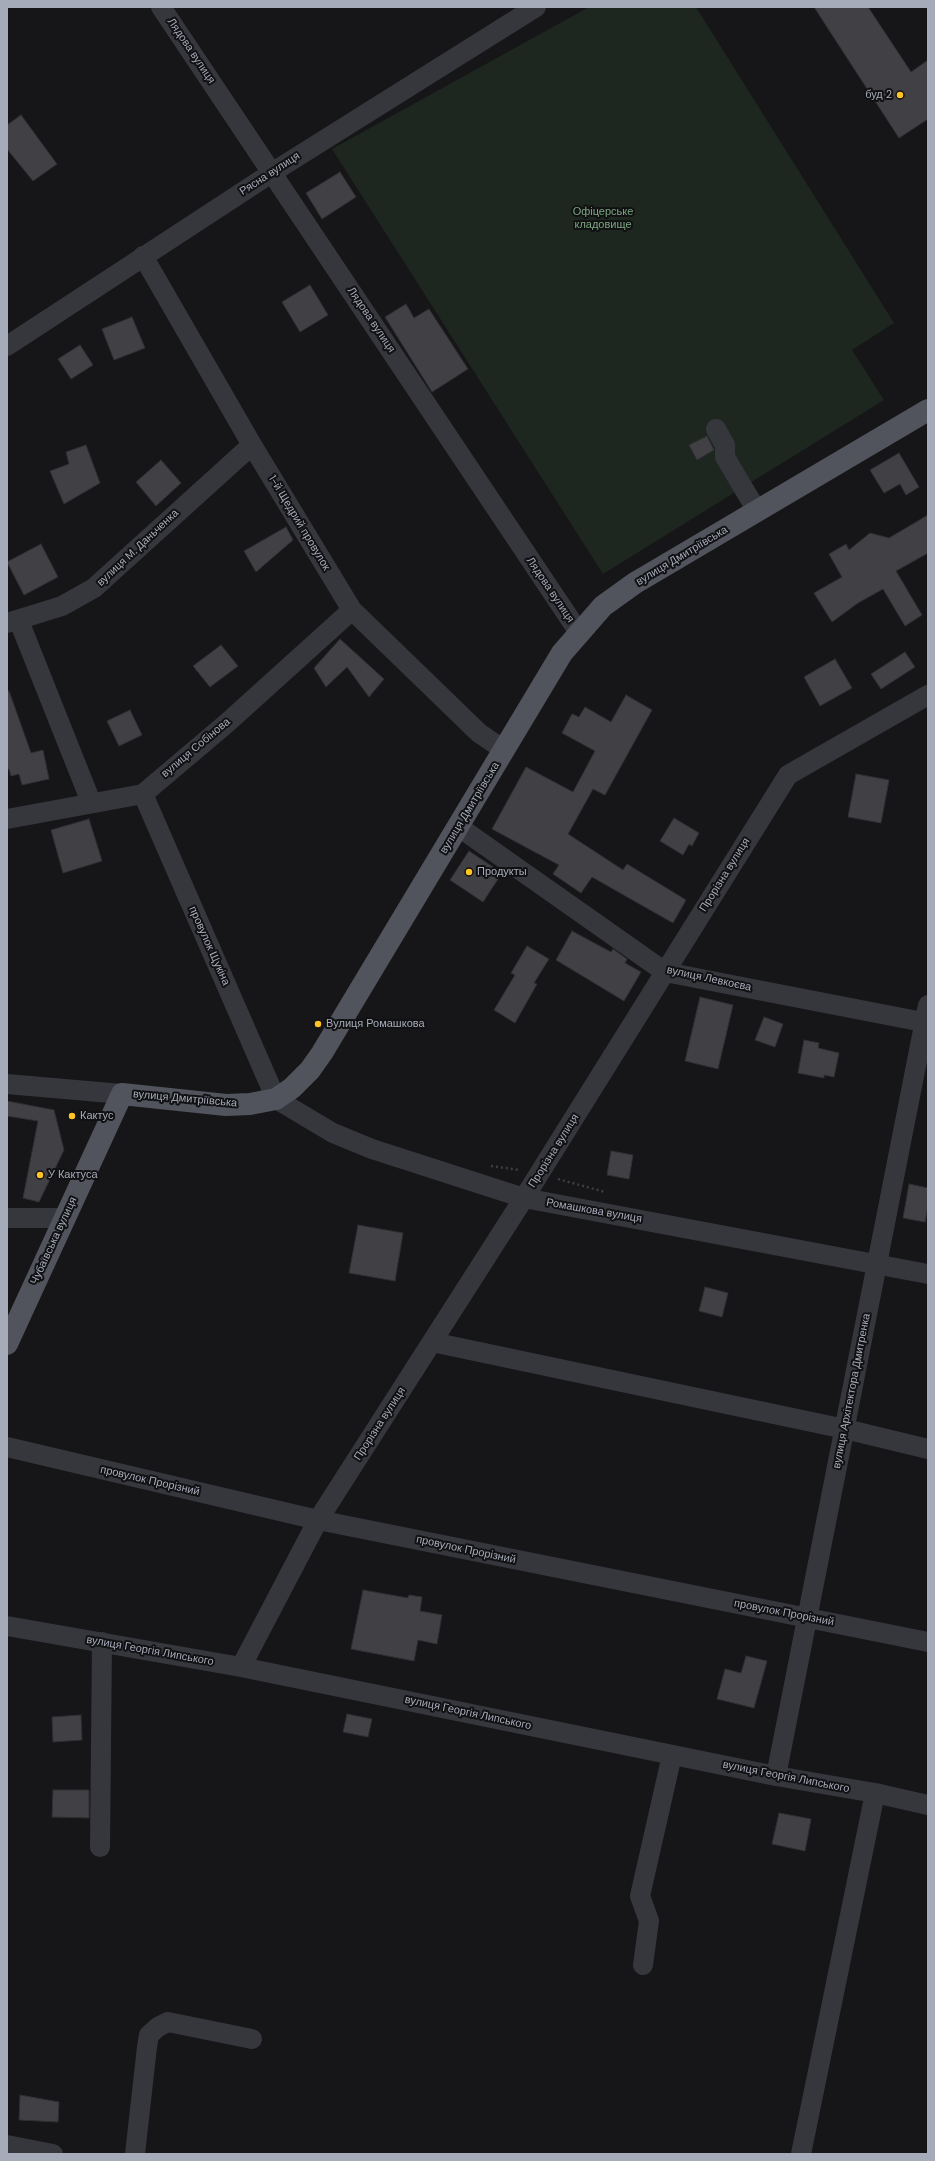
<!DOCTYPE html>
<html>
<head>
<meta charset="utf-8">
<style>
	body { margin:0 }
	#map { position:relative; width:935px; height:2161px; overflow:hidden; background:#161618; font-family:"DM Sans",sans-serif }
	canvas { display:block }
	.frame { position:absolute; inset:0; border:8px solid #a6abb9; pointer-events:none }
</style>
</head>
<body>
<div id="map">
<canvas width="935" height="2161"></canvas>
<div class="frame"></div>
</div>
<script>
const ctx = document.querySelector('canvas').getContext('2d');
ctx.lineJoin = 'round';
function fill(path, color) {
  ctx.fillStyle = color;
  ctx.fill(path, 'evenodd');
}
function shape(rows) {
  const path = new Path2D();
  for (const r of rows) {
    path.moveTo(r[0], r[1]);
    for (let i = 2; i < r.length; i += 2) path.lineTo(r[i], r[i + 1]);
  }
  return path;
}
function stroke(path, color, width, dash) {
  ctx.strokeStyle = color;
  ctx.lineWidth = width;
  ctx.lineCap = dash ? 'butt' : 'round';
  ctx.setLineDash(dash || []);
  ctx.stroke(path);
}
function write(font, color, halo, rows, align = 'center') {
  ctx.font = font + ' "DM Sans",sans-serif';
  ctx.lineWidth = 4;
  ctx.setLineDash([]);
  ctx.textBaseline = 'middle';
  ctx.strokeStyle = halo;
  ctx.fillStyle = color;
  for (const [text, x, y, turn = 0] of rows) {
    ctx.save();
    ctx.translate(x, y);
    ctx.rotate((+turn || 0) * Math.PI / 180);
    ctx.textAlign = isNaN(turn) ? turn : align;
    if (halo) ctx.strokeText(text, 0, 0);
    ctx.fillText(text, 0, 0);
    ctx.restore();
  }
}
const green = shape([
	[589,7,696,7,894,323,852,350,884,400,603,574,332,149]
]);
const building = shape([
	[814,7,868,7,911,72,928,60,928,119,899,138,814,7],
	[21,115,57,164,33,181,7,149,7,125,21,115],
	[340,172,356,197,322,219,306,193,340,172],
	[310,285,328,315,300,332,282,302,310,285],
	[406,304,414,318,429,309,468,369,432,392,385,317,406,304],
	[132,317,145,348,114,360,102,329,132,317],
	[80,345,93,365,71,379,58,359,80,345],
	[707,436,714,450,697,460,689,445,707,436],
	[86,445,100,483,64,504,50,471,69,464,66,452,86,445],
	[899,453,919,487,906,495,900,484,884,493,870,470,899,453],
	[161,460,181,483,156,506,136,482,161,460],
	[928,515,928,553,896,571,922,615,905,626,883,589,858,603,832,622,814,593,842,577,829,554,846,544,849,550,870,533,889,538,928,515],
	[286,527,293,540,256,572,244,551,286,527],
	[41,544,58,577,24,595,7,562,41,544],
	[340,639,384,679,369,697,347,667,326,687,314,668,340,639],
	[221,645,238,666,210,687,193,666,221,645],
	[905,652,915,667,881,689,871,674,905,652],
	[835,659,852,688,820,706,804,677,835,659],
	[9,691,31,753,43,750,49,779,22,785,19,774,11,776,9,769,7,770,7,692,9,691],
	[626,695,652,710,605,795,593,789,568,834,623,870,627,864,686,900,673,923,592,877,581,893,553,874,559,865,492,829,526,767,573,792,595,751,562,733,572,714,579,717,585,707,611,722,626,695],
	[130,710,142,735,119,746,107,721,130,710],
	[856,774,889,780,881,823,848,817,856,774],
	[674,818,699,833,692,846,689,844,683,855,660,841,674,818],
	[89,819,102,861,63,873,51,830,89,819],
	[469,851,502,873,483,902,450,880,469,851],
	[572,931,611,952,613,949,627,959,625,963,641,972,624,1001,556,960,572,931],
	[527,946,549,959,534,983,537,984,515,1023,494,1010,515,975,511,973,527,946],
	[700,997,733,1005,718,1069,685,1061,700,997],
	[764,1017,783,1024,775,1047,755,1040,764,1017],
	[804,1040,819,1043,818,1048,839,1053,834,1077,824,1075,824,1078,798,1073,804,1040],
	[7,1101,54,1110,64,1150,39,1202,23,1198,38,1121,7,1116,7,1101],
	[611,1151,633,1155,629,1179,607,1175,611,1151],
	[909,1184,928,1188,928,1206,925,1222,903,1218,909,1184],
	[358,1225,403,1233,395,1281,349,1273,358,1225],
	[705,1287,728,1293,722,1317,699,1311,705,1287],
	[363,1590,408,1598,409,1595,422,1597,420,1611,442,1615,437,1644,418,1640,414,1661,351,1649,363,1590],
	[746,1656,767,1661,754,1708,717,1699,725,1669,741,1673,746,1656],
	[347,1714,372,1719,368,1737,343,1732,347,1714],
	[81,1715,82,1740,53,1742,52,1717,81,1715],
	[53,1790,89,1790,89,1818,52,1817,53,1790],
	[779,1813,811,1819,805,1851,772,1844,779,1813],
	[20,2095,59,2102,58,2122,19,2120,20,2095]
]);
const path = shape([
	[491,1166,520,1170],
	[558,1179,605,1192]
]);
const minor = shape([
	[161,7,580,634],
	[143,256,252,445,352,610,479,733,504,750],
	[7,346,273,172,536,7],
	[716,429,725,445,725,457,757,511],
	[19,621,91,802],
	[7,623,62,606,94,588,252,445],
	[143,794,276,1099,333,1133,372,1149,524,1198,928,1274],
	[7,819,143,794,227,723,352,610],
	[459,827,665,972,928,1023],
	[7,1084,122,1094],
	[7,1218,65,1218],
	[432,1342,845,1429,928,1449],
	[7,1447,318,1520,928,1642],
	[7,1626,241,1667,776,1776,875,1793,928,1805],
	[241,1667,318,1520,524,1198,788,775,928,695],
	[776,1776,928,1005],
	[100,1847,102,1642],
	[643,1965,649,1921,640,1896,672,1755],
	[7,2145,53,2154],
	[135,2154,147,2047,149,2035,158,2027,168,2022,252,2039],
	[801,2154,875,1793]
]);
const major = shape([
	[7,1344,122,1094,226,1105,250,1104,276,1099,292,1088,310,1070,322,1053,562,653,603,606,635,583,928,410]
]);
const markers = [
	[900,95,4,"#ffc326"],
	[469,872,4,"#ffc326"],
	[318,1024,4,"#ffc326"],
	[72,1116,4,"#ffc326"],
	[40,1175,4,"#ffc326"]
];
const streetNames = [
	["Лядова вулиця",191,51,56],
	["Рясна вулиця",270,174,-33],
	["Лядова вулиця",371,320,56],
	["1-й Щедрий провулок",299,523,59],
	["вулиця М. Даньченка",138,548,-43],
	["вулиця Дмитріївська",682,556,-31],
	["Лядова вулиця",550,590,56],
	["вулиця Собінова",196,748,-40],
	["вулиця Дмитріївська",470,808,-59],
	["Прорізна вулиця",725,875,-58],
	["провулок Щукіна",209,946,66],
	["вулиця Левкоєва",709,979,12],
	["вулиця Дмитріївська",185,1099,5],
	["Прорізна вулиця",554,1151,-58],
	["Ромашкова вулиця",594,1211,10],
	["Чубаївська вулиця",54,1241,-65],
	["вулиця Архітектора Дмитренка",852,1391,-79],
	["Прорізна вулиця",380,1424,-57],
	["провулок Прорізний",150,1481,13],
	["провулок Прорізний",466,1550,12],
	["провулок Прорізний",784,1613,11],
	["вулиця Георгія Липського",150,1651,10],
	["вулиця Георгія Липського",468,1713,12],
	["вулиця Георгія Липського",786,1777,11]
];
const poiNames = [
	["буд 2",892,95,"right"],
	["Продукты",477,872],
	["Вулиця Ромашкова",326,1024],
	["Кактус",80,1116],
	["У Кактуса",48,1175]
];
const parkNames = [
	["Офіцерське",603,212],
	["кладовище",603,225]
];
fill(green, '#1d261f');
fill(building, '#404045');
stroke(building, '#302f34', 1);
stroke(path, '#3c3e44', 2.5, [2, 3]);
stroke(minor, '#36373d', 20);
stroke(major, '#52545d', 22);
for (const [x, y, r, color] of markers) {
  const dot = new Path2D();
  dot.arc(x, y, r, 0, 2 * Math.PI);
  ctx.fillStyle = color;
  ctx.fill(dot);
  stroke(dot, '#111113', 1.5);
}
write('11px', '#a6abb9', '#111113', streetNames);
write('11px', '#a6abb9', '#111113', poiNames, 'left');
write('11px', '#7ba680', '#111113', parkNames);
</script>
</body>
</html>
